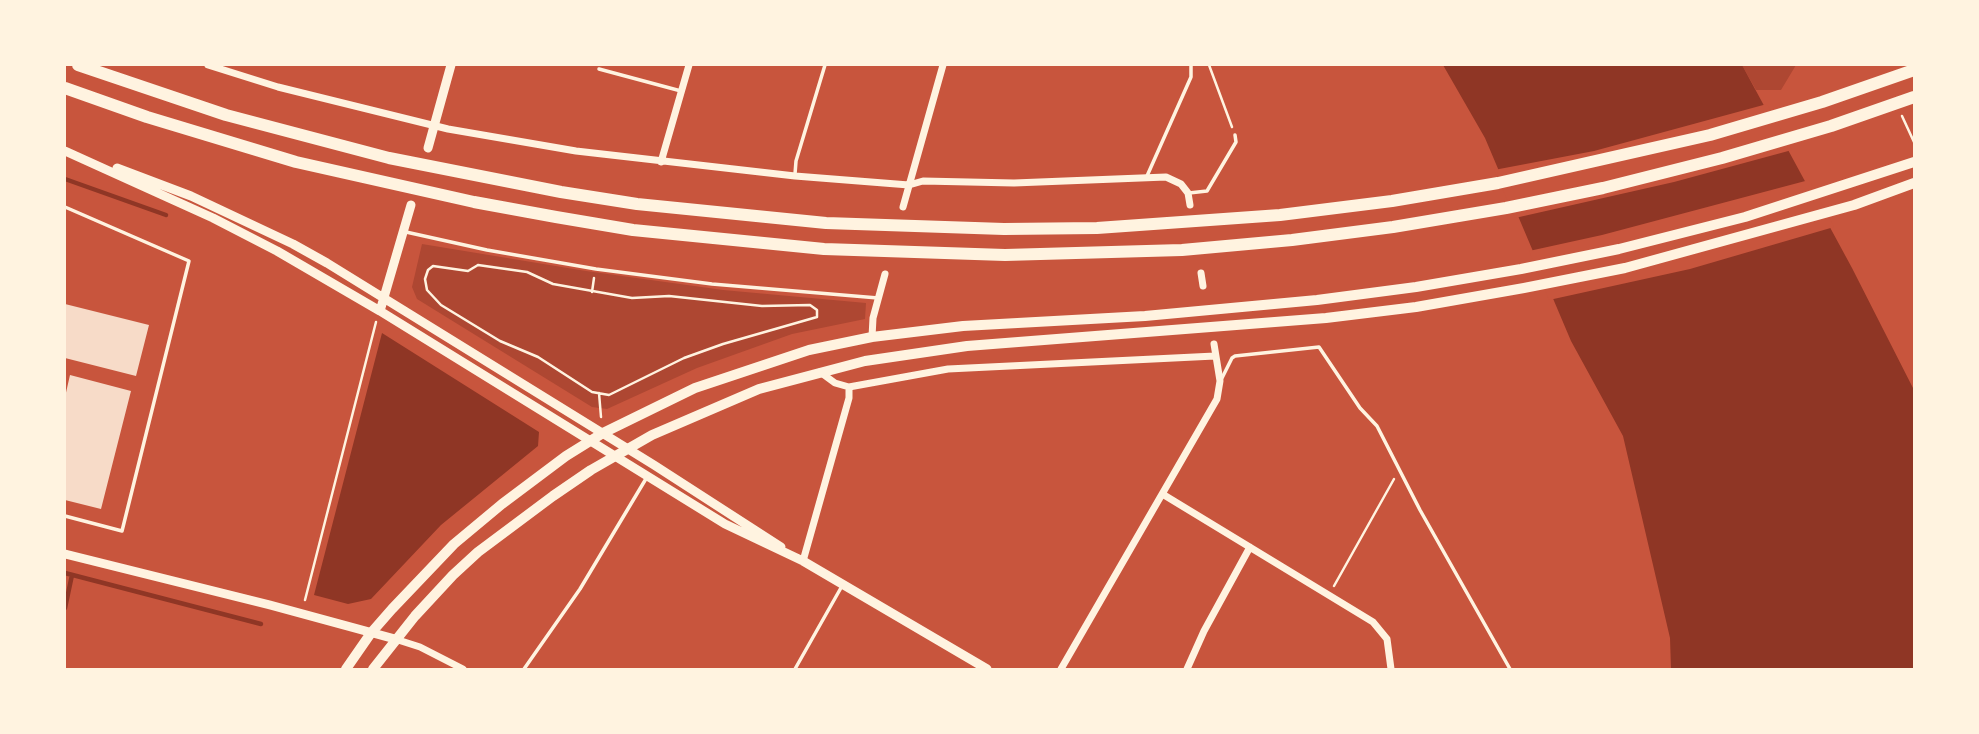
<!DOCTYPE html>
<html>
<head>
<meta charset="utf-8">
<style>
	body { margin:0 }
	#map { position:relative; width:1979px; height:734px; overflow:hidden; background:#c8553d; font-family:"Roboto Serif",serif }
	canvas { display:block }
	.frame { position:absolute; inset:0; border:66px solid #fff3e0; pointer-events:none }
</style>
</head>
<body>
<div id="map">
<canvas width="1979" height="734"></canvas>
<div class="frame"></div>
</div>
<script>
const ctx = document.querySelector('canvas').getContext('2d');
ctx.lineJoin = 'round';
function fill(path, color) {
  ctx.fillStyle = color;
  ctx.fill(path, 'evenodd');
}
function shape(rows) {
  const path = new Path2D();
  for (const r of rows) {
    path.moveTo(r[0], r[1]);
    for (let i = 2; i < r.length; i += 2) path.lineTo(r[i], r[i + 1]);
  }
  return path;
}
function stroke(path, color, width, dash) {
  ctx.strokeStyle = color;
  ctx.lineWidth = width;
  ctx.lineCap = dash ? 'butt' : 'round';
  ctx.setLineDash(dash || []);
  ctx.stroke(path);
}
const green = shape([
	[1742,65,1796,65,1781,90,1756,90],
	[422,244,586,271,723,290,866,303,865,319,792,334,697,368,607,409,592,407,417,299,412,287]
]);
const water = shape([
	[1443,65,1742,65,1852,268,1914,390,1914,669,1671,669,1670,638,1623,436,1571,341,1485,138],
	[382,333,539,432,538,446,441,525,371,599,348,604,314,595]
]);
const pier = shape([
	[1767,104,1792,150,1674,182,1515,218,1494,170,1594,151],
	[1809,180,1834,227,1690,269,1549,300,1529,251,1602,235]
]);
const stream = shape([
	[65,179,166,215],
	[65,573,261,624],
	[65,608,72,575]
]);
const building = shape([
	[65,304,149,325,136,376,65,358],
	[70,375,131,391,101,509,65,500,65,397]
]);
const path = shape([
	[1209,65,1232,127],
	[1902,116,1914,142],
	[478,265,527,272,553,284,632,298,669,296,762,306,810,305,817,310,817,317,723,344,684,358,609,395,592,392,538,357,500,341,441,305,427,290,425,279,428,270,433,266,468,271,478,265],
	[592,292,594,278],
	[599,393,601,417],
	[1334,586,1394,479],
	[305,600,376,322]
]);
const service = shape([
	[599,69,681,91],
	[795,174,796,161,825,65],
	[1147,176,1191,77,1191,65],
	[1189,193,1207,191,1236,142,1235,135],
	[65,207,189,261,122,531,65,516],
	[406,232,487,250,596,269,712,284,878,298],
	[1221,380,1232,358,1235,356,1319,347,1360,408,1377,426,1420,510,1510,669],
	[524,669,580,589,647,477],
	[795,669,842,586]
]);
const minor = shape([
	[208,65,278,87,448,129,576,151,795,176,909,185,923,181,1014,183,1166,177,1181,184,1188,193,1190,205],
	[661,162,689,65],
	[903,207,943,65],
	[1201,273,1203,286],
	[872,337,873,318,885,274],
	[820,372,835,383,849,387,948,369,1215,356],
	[1164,495,1373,622,1387,639,1391,669],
	[803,561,849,398,849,387],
	[395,639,420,647,463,669],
	[1061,669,1217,399,1220,381,1214,344],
	[1187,669,1204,631,1250,547]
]);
const tertiary = shape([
	[428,148,451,65],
	[65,151,213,218,277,251,380,311,725,524,803,561,987,669],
	[117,168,191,196,293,244,327,263,654,465,781,547],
	[380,311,411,205],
	[65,554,270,605,395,639]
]);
const primary = shape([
	[346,669,371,633,392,609,454,544,502,504,566,456,603,433,695,388,809,350,872,337,963,326,1145,316,1317,300,1416,287,1521,269,1619,249,1745,217,1914,162],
	[373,669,415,616,453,575,478,552,553,496,591,470,652,435,759,389,865,361,967,346,1326,318,1416,307,1524,288,1625,268,1854,205,1914,183]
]);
const motorway = shape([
	[78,65,226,115,389,158,561,192,637,204,826,223,1004,229,1097,228,1280,215,1392,201,1498,183,1710,135,1822,102,1914,70],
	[65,88,147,117,296,162,474,202,556,217,633,230,824,249,1005,255,1182,250,1292,240,1393,227,1506,208,1603,188,1722,158,1831,126,1914,97]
]);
fill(green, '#ae4732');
fill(water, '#8f3625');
fill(pier, '#c8553d');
stroke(stream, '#8f3625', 4.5);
fill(building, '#f7dbc8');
stroke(path, '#fff3e0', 2.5);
stroke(service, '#fff3e0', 3.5);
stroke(minor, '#fff3e0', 7);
stroke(tertiary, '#fff3e0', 9);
stroke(primary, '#fff3e0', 10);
stroke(motorway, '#fff3e0', 12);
</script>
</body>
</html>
